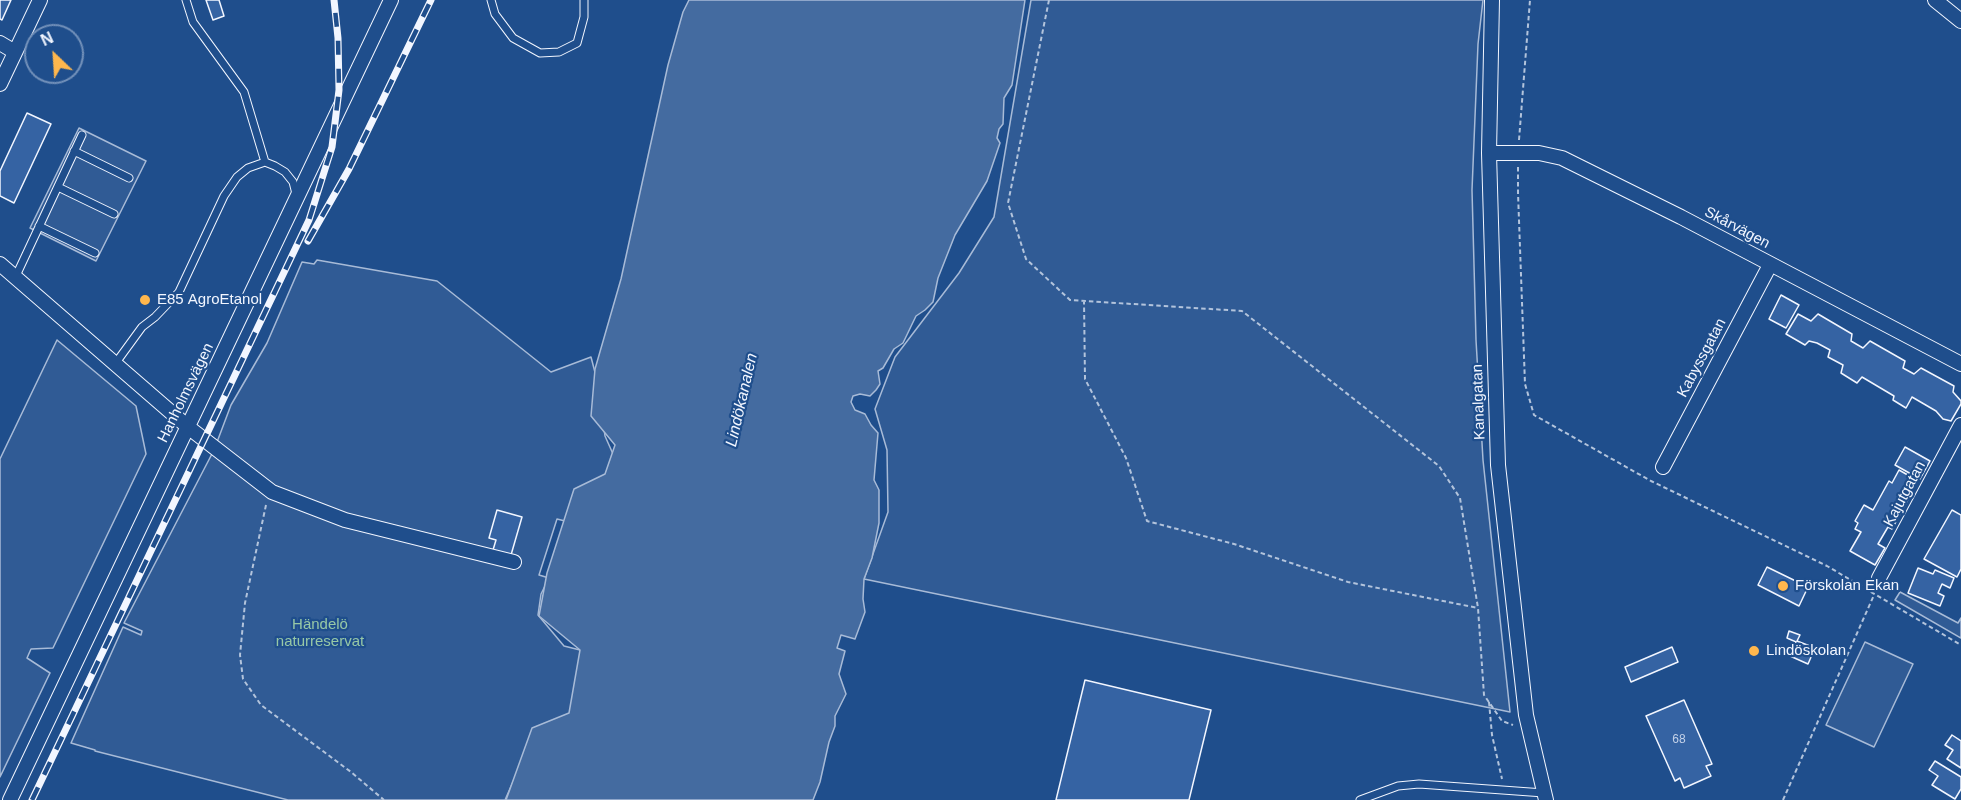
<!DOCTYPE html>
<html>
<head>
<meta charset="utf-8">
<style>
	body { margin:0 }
	#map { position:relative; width:1961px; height:800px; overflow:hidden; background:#1f4e8c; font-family:Arial,sans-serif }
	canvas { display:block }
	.north { position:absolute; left:24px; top:24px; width:60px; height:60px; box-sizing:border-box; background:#1f4e8c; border:2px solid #7391ba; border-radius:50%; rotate:335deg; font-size:16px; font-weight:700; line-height:24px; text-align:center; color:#f2f6ff }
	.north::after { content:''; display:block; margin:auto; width:21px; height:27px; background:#ffb74d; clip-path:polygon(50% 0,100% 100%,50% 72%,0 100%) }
</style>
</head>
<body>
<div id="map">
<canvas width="1961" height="800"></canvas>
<div class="north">N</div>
</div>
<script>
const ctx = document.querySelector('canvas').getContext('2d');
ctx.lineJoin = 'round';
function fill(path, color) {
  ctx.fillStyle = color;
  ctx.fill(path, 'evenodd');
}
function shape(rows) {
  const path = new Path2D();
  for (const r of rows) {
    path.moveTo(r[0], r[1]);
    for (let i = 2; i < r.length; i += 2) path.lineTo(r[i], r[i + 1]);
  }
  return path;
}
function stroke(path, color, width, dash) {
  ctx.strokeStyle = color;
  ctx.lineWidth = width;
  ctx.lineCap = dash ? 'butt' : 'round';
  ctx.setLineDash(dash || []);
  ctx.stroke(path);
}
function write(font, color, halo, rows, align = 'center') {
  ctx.font = font + ' Arial,sans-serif';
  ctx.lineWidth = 4.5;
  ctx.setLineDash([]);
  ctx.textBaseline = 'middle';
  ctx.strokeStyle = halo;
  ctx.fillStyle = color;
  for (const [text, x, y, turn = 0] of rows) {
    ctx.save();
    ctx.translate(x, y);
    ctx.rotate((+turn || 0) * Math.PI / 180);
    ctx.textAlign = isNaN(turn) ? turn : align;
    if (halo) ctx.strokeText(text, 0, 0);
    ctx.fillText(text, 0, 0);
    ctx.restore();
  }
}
const built = shape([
	[1031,0,1483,0,1478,44,1472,190,1476,340,1483,460,1510,712,864,579,888,512,887,450,875,409,895,357,959,273,994,217,1031,0],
	[79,128,146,161,96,261,30,228,79,128],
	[317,260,437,281,551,372,591,357,598,384,605,436,617,463,565,521,557,519,539,575,549,578,541,594,538,615,564,646,584,651,568,720,535,732,505,800,288,800,95,751,95,750,71,743,123,627,141,635,142,631,124,623,214,450,231,405,267,343,302,262,314,264,317,260],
	[57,340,136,406,146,454,53,648,31,649,27,658,50,673,0,777,0,459,57,340],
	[1900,592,1958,623,1961,618,1961,638,1895,600,1900,592],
	[1865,642,1913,664,1874,747,1826,725,1865,642]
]);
const water = shape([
	[689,0,1025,0,1012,85,1004,98,1003,124,999,129,997,138,1000,143,987,181,955,235,938,278,933,302,925,310,916,316,903,343,894,349,883,368,878,371,880,384,876,390,870,396,860,394,853,396,851,402,855,410,865,414,871,425,878,433,874,480,879,490,879,523,872,558,864,579,863,599,865,612,855,639,841,635,837,648,845,651,839,674,846,694,835,716,835,726,829,742,820,782,813,800,506,800,532,728,569,713,580,650,539,616,547,573,574,489,605,474,615,445,591,416,595,369,621,279,668,65,683,12,689,0]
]);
const building = shape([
	[0,0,11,0,2,20,0,19,0,0],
	[206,0,219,0,224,16,213,20,206,0],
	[27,113,51,124,14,203,0,196,0,171,27,113],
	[1781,295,1799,305,1786,328,1769,319,1781,295],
	[1798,314,1811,321,1818,314,1852,334,1851,341,1863,348,1870,341,1905,361,1903,368,1914,374,1921,368,1954,386,1953,392,1961,401,1961,404,1951,421,1943,419,1936,411,1912,397,1906,408,1893,400,1894,396,1862,377,1857,383,1841,373,1843,365,1828,357,1830,350,1817,343,1809,341,1805,345,1786,334,1798,314],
	[1905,447,1930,461,1920,479,1895,465,1905,447],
	[1899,470,1913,478,1905,493,1910,496,1892,529,1888,527,1878,544,1885,548,1875,565,1850,551,1861,532,1855,529,1858,523,1855,521,1864,505,1873,510,1889,481,1892,483,1899,470],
	[497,510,522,517,511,555,493,550,496,540,489,538,497,510],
	[1952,510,1961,515,1961,569,1957,577,1924,559,1952,510],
	[1767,567,1808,587,1799,606,1758,585,1767,567],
	[1918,568,1933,574,1935,570,1954,578,1950,588,1942,584,1938,593,1944,596,1940,606,1908,593,1918,568],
	[1789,631,1800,635,1797,641,1815,648,1808,664,1790,656,1796,642,1787,638,1789,631],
	[1672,647,1678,662,1631,682,1625,667,1672,647],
	[1085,680,1211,710,1189,800,1056,800,1085,680],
	[1684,700,1712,764,1706,766,1711,776,1684,788,1680,778,1675,781,1646,716,1684,700],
	[1952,735,1961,741,1961,768,1947,759,1953,750,1945,745,1952,735],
	[1935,761,1961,777,1961,789,1955,799,1932,785,1938,776,1929,770,1935,761]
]);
const path = shape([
	[1049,0,1008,203,1026,259,1070,300,1242,311,1439,466,1460,498,1478,608,1484,695,1502,721,1513,725],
	[1519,140,1530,0],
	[1518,167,1518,193,1525,384,1534,415,1651,481,1827,566,1961,645],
	[1084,300,1085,379,1126,458,1147,521,1234,544,1348,582,1478,608],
	[266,505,245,603,240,655,243,679,261,705,351,772,384,800],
	[1489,702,1492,735,1502,779],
	[1783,800,1874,595]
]);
const service = shape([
	[186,0,193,22,244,92,265,162],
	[491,0,495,14,513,38,540,53,559,52,577,43,584,17,584,0],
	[74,151,129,178],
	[58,187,114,214],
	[39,226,95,253],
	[15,278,82,135],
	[115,364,142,327,155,317,179,292,224,196,237,177,248,168,265,162,275,166,285,172,293,182,296,194],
	[1360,800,1398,786,1419,784,1544,793]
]);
const minor = shape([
	[1492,0,1489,153,1498,465,1526,715,1546,800],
	[1935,0,1961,21],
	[0,43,15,52],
	[0,84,40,0],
	[1489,153,1539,153,1562,158,1681,217,1961,364],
	[0,264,188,427,272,492,345,520,514,562],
	[1663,467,1770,265],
	[1879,578,1961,425],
	[10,800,391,0]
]);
const rail = shape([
	[308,241,349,169,431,0],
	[32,800,309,220,332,147,339,90,338,38,334,0]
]);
const markers = [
	[145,300,6,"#ffb74d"],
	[1783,586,6,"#ffb74d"],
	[1754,651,6,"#ffb74d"]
];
const numberNames = [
	["68",1679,740]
];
const streetNames = [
	["Skårvägen",1737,228,28],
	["Kabyssgatan",1702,358,-62],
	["Hanholmsvägen",186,393,-64],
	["Kanalgatan",1479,402,-92],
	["Kajutgatan",1905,494,-62]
];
const poiNames = [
	["E85 AgroEtanol",157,300],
	["Förskolan Ekan",1795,586],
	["Lindöskolan",1766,651]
];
const parkNames = [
	["Händelö",320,625],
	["naturreservat",320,642]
];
const waterNames = [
	["Lindökanalen",742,400,-77]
];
fill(built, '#305b95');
stroke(built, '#a8bbd7', 1.5);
fill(water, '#446ba0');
stroke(water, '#a8bbd7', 1.5);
fill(building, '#3563a3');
stroke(building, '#f2f6ff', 1.5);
stroke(service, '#f2f6ff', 9);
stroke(minor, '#f2f6ff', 16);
stroke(path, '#b3c4dc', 2, [4.5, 3]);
stroke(service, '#1f4e8c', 7);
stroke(minor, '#1f4e8c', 14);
stroke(rail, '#f2f6ff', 7);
stroke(rail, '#1f4e8c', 4.5, [14]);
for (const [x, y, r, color] of markers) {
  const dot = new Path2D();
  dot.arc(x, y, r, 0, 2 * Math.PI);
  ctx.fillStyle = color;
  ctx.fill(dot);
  stroke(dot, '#1f4e8c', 2);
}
write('12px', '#c3d1e8', null, numberNames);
write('15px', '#f2f6ff', '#1f4e8c', streetNames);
write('15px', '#f2f6ff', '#1f4e8c', poiNames, 'left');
write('15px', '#97c8a6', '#1f4e8c', parkNames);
write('italic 16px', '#f2f6ff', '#1f4e8c', waterNames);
</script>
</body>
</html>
